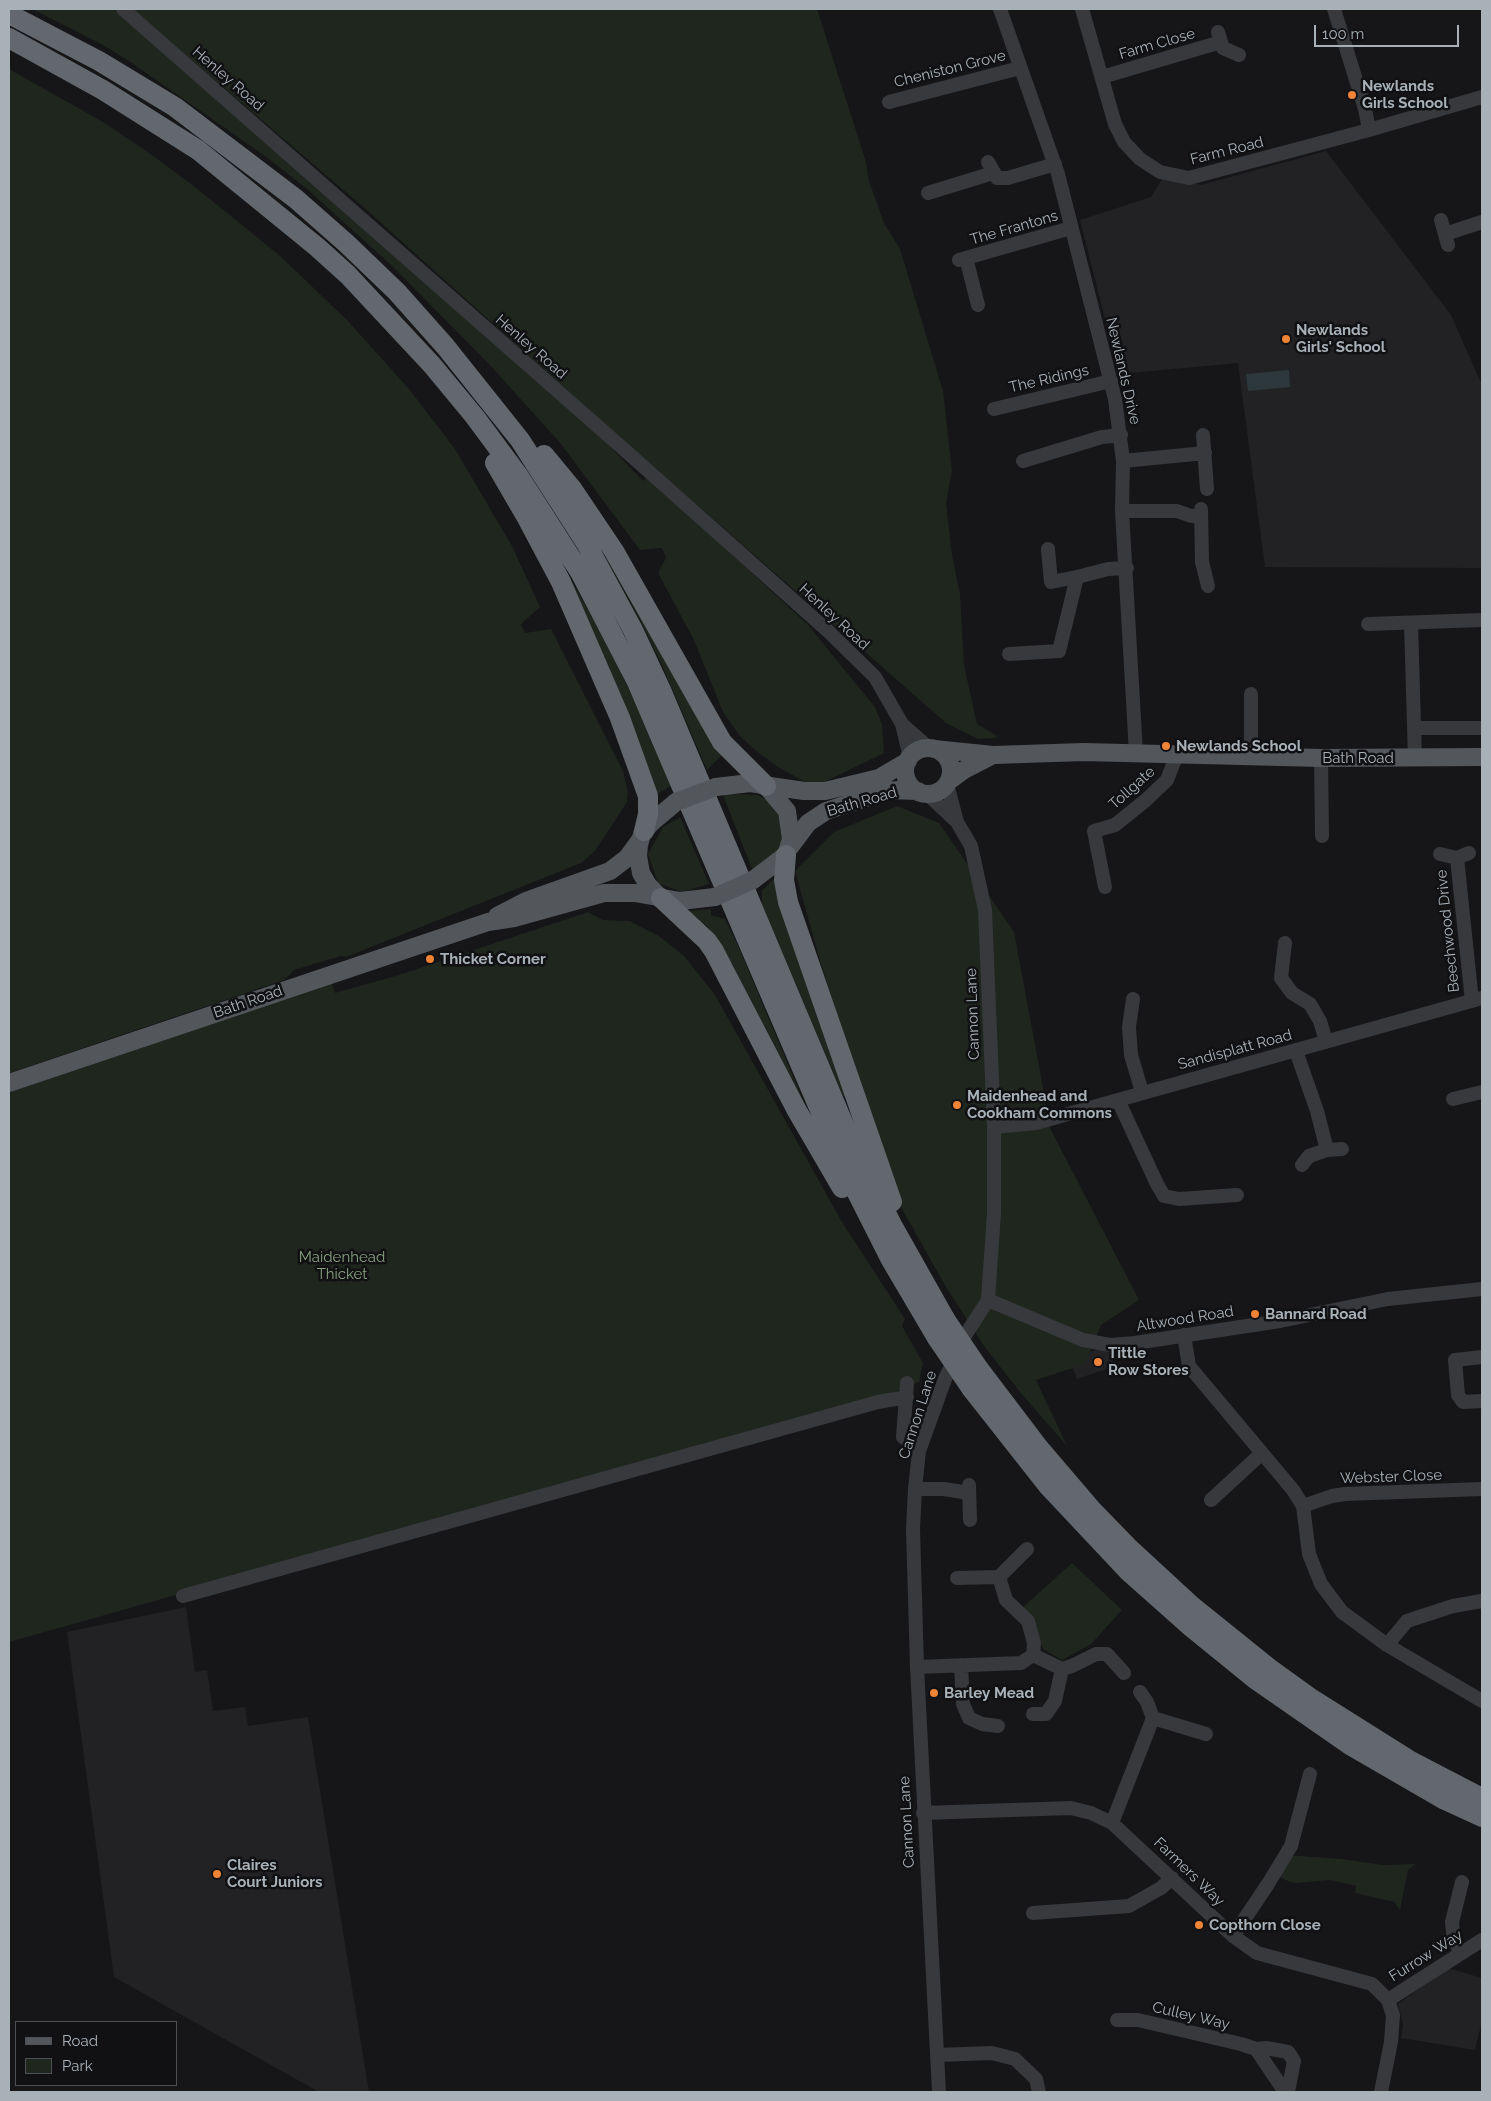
<!DOCTYPE html>
<html>
<head>
<meta charset="utf-8">
<style>
	body { margin:0 }
	#map { position:relative; width:1491px; height:2101px; overflow:hidden; background:#161618; font-family:Raleway,sans-serif }
	canvas { display:block }
	.frame { position:absolute; inset:0; border:10px solid #a8b1b8; pointer-events:none }
	.legend { position:absolute; left:15px; top:2021px; width:162px; height:65px; box-sizing:border-box; background:#111113; border:1px solid #4d5155; margin:0; padding:6px 9px; list-style:none; font-size:15px; color:#a8b1b8 }
	.legend li { display:flex; align-items:center; gap:10px; height:25px }
	.legend b { width:25px; border:1px solid #4d5155 }
	.scale { position:absolute; left:1314px; top:25px; width:145px; height:22px; box-sizing:border-box; border:2px solid #a8b1b8; border-top:0; padding-left:6px; font-size:15px; line-height:18px; white-space:nowrap; color:#a8b1b8; -webkit-text-stroke:4px #111113; paint-order:stroke }
</style>
</head>
<body>
<div id="map">
<canvas width="1491" height="2101"></canvas>
<div class="frame"></div>
<ul class="legend">
<li><b style="height:6px;background:#53575c"></b>Road</li>
<li><b style="height:14px;background:#1f261e"></b>Park</li>
</ul>
<div class="scale">100 m</div>
</div>
<script>
const ctx = document.querySelector('canvas').getContext('2d');
ctx.lineJoin = 'round';
function fill(path, color) {
  ctx.fillStyle = color;
  ctx.fill(path, 'evenodd');
}
function shape(rows) {
  const path = new Path2D();
  for (const r of rows) {
    if (r.length === 3) {
      path.moveTo(r[0] + r[2], r[1]);
      path.arc(r[0], r[1], r[2], 0, 2 * Math.PI);
      continue;
    }
    path.moveTo(r[0], r[1]);
    for (let i = 2; i < r.length; i += 2) path.lineTo(r[i], r[i + 1]);
  }
  return path;
}
function stroke(path, color, width, dash) {
  ctx.strokeStyle = color;
  ctx.lineWidth = width;
  ctx.lineCap = dash ? 'butt' : 'round';
  ctx.setLineDash(dash || []);
  ctx.stroke(path);
}
function write(font, color, halo, rows, align = 'center') {
  ctx.font = font + ' Raleway,sans-serif';
  ctx.lineWidth = 5;
  ctx.setLineDash([]);
  ctx.textBaseline = 'middle';
  ctx.strokeStyle = halo;
  ctx.fillStyle = color;
  for (const [text, x, y, turn = 0] of rows) {
    ctx.save();
    ctx.translate(x, y);
    ctx.rotate((+turn || 0) * Math.PI / 180);
    ctx.textAlign = isNaN(turn) ? turn : align;
    if (halo) ctx.strokeText(text, 0, 0);
    ctx.fillText(text, 0, 0);
    ctx.restore();
  }
}
const built = shape([
	[1326,151,1451,315,1482,385,1482,568,1265,567,1238,363,1119,374,1080,220,1151,197,1164,176,1201,185],
	[1103,1347,1110,1350,1115,1366,1077,1379,1070,1360],
	[186,1607,195,1672,207,1670,213,1711,245,1707,248,1726,308,1717,369,2092,319,2092,114,1977,67,1632],
	[1448,1968,1482,1978,1482,2021,1475,2050,1401,2038,1403,2025,1398,2004]
]);
const green = shape([
	[32,9,114,9,603,439,643,481,648,477,808,625,875,707,882,725,884,753,814,787,778,767,755,750,740,736,723,712,694,640,658,573,666,558,663,550,661,548,640,550,561,444,490,365,391,265,307,189,265,156,129,61,103,45],
	[132,9,817,9,866,162,869,181,884,223,900,249,943,391,952,471,946,503,952,555,960,594,964,665,977,724,997,736,996,738,978,739,946,723,589,410,369,212],
	[9,69,103,122,152,155,195,187,279,255,347,320,409,389,455,449,512,546,540,607,521,624,525,633,551,629,623,771,628,793,627,802,595,851,581,863,346,957,341,956,294,970,284,980,9,1073],
	[540,525,614,656,672,785,656,795],
	[592,533,724,753,707,770,661,663,638,616],
	[729,794,758,795,775,805,785,831,776,854,764,868,752,869,723,795],
	[897,806,939,823,1014,932,1051,1130,1139,1300,1101,1325,1085,1364,1036,1380,1067,1446,1020,1392,984,1346,946,1287,902,1209,821,964,795,871,834,832],
	[680,817,709,884,682,892,658,883,648,854,663,827],
	[775,878,847,1096,843,1096,762,904,762,890],
	[711,909,711,915,725,919,739,948,806,1107,805,1109,733,965,708,927,689,911],
	[588,912,603,920,629,921,659,936,684,956,715,995,842,1222,905,1319,902,1326,923,1363,919,1382,897,1391,723,1441,9,1642,9,1092,331,982,335,993,399,975],
	[1072,1563,1122,1610,1091,1644,1062,1660,1043,1649,1036,1625,1022,1608],
	[1285,1855,1342,1859,1383,1865,1416,1864,1408,1870,1400,1910,1394,1902,1355,1893,1356,1886,1330,1880,1296,1883,1290,1882,1274,1874]
]);
const water = shape([
	[1289,370,1290,387,1248,391,1246,374]
]);
const minor = shape([
	[123,9,627,452,828,631,875,677,902,724,910,757],
	[1000,9,1058,174,1115,399,1123,461,1122,511,1136,753],
	[1082,9,1115,124,1124,142,1140,159,1160,172,1189,178,1369,130,1482,97],
	[1334,9,1365,109,1369,130],
	[1218,32,1223,48,1239,55],
	[1102,77,1221,42],
	[889,102,1020,68],
	[988,162,997,178,1008,178,1055,164],
	[928,193,993,173],
	[1441,220,1448,245],
	[1445,234,1482,222],
	[966,258,978,305],
	[959,260,1071,228],
	[994,409,1111,381],
	[1203,435,1207,489],
	[1023,461,1102,437,1121,435],
	[1123,461,1205,453],
	[1201,509,1202,562,1208,586],
	[1122,511,1177,511,1191,516,1201,516],
	[1048,549,1051,582,1077,577],
	[1411,623,1415,758],
	[1368,624,1482,620],
	[1009,654,1059,651,1077,577,1108,569,1127,568],
	[903,725,929,748],
	[1415,728,1482,728],
	[1251,755,1251,694],
	[1321,758,1322,836],
	[926,793,957,822],
	[1440,854,1457,858,1469,853],
	[1457,858,1472,1001],
	[1105,887,1094,831,1115,825,1146,800,1167,780,1177,754],
	[1285,943,1281,978,1292,993,1310,1004,1320,1021,1326,1041],
	[1133,999,1129,1027,1131,1055,1142,1092],
	[1296,1051,1317,1111,1327,1150],
	[1453,1099,1482,1092],
	[1118,1100,1157,1184,1164,1196,1179,1199,1237,1195],
	[994,1127,1036,1123,1482,998],
	[1302,1165,1309,1156,1327,1150,1342,1149],
	[988,1300,1083,1340,1110,1345,1135,1343,1280,1321,1388,1299,1482,1289],
	[1184,1335,1189,1366,1293,1490,1303,1506,1309,1554,1321,1584,1342,1612,1387,1645,1482,1701],
	[1482,1357,1455,1360,1458,1395,1463,1402,1482,1401],
	[907,1383,903,1437,919,1451],
	[969,1485,970,1520],
	[915,1489,944,1489,969,1493],
	[1211,1500,1262,1453],
	[1303,1506,1332,1496,1345,1494,1482,1489],
	[957,1578,999,1577,1027,1549],
	[183,1596,878,1402,907,1397],
	[1387,1645,1407,1621,1453,1606,1482,1601],
	[1033,1655,1062,1669,1072,1666,1096,1654,1107,1654,1124,1673],
	[961,1665,963,1704,969,1718,982,1724,998,1726],
	[917,1667,1021,1663,1033,1655,1034,1643,1028,1621,1006,1600,999,1577],
	[1140,1692,1147,1702,1153,1718,1206,1734],
	[1033,1714,1046,1714,1055,1701,1062,1669],
	[923,1813,1071,1808,1091,1813,1112,1823,1233,1936,1257,1953,1372,1984,1388,2000,1393,2015,1391,2042,1381,2092],
	[1112,1823,1153,1718],
	[1033,1913,1129,1906,1161,1888,1172,1878],
	[1233,1936,1268,1884,1291,1846,1310,1774],
	[1461,1952,1454,1941,1452,1922,1462,1882],
	[1388,2000,1482,1940],
	[1117,2020,1138,2020,1241,2044,1256,2049,1285,2092],
	[1256,2049,1266,2048,1288,2052,1294,2061,1288,2092],
	[937,2055,992,2053,1015,2059,1036,2079,1039,2092],
	[939,2092,917,1667,913,1529,915,1489,919,1451,945,1379,966,1334,988,1300,994,1213,994,1127,985,910,971,846,957,822,947,784]
]);
const major = shape([
	[928,771,23],
	[934,749,993,755,1084,752,1321,758,1482,757],
	[949,781,964,770,993,755],
	[716,787,750,783,804,791,825,791,879,778,908,761],
	[790,847,808,823,826,811,890,790,918,791],
	[753,880,786,855,791,839,787,811,766,786],
	[661,898,648,885,641,873,638,856,639,845,642,834,651,823,676,802],
	[497,916,526,901,610,871,627,858,640,840],
	[9,1083,488,922,514,918,604,893,635,893,680,901,715,897]
]);
const highway = shape([
	[9,14,99,61,175,107,296,199,346,243,397,292,445,346,520,440,586,543,633,630,661,690,852,1144,892,1225,945,1319],
	[9,38,103,90,198,150,317,247,348,275,432,365,475,417,518,475,580,572,637,682,846,1171,891,1260,937,1338],
	[544,455,573,490,614,551,722,742,766,786],
	[495,463,527,518,561,582,620,718,648,796,648,814,644,831],
	[786,855,784,880,788,902,892,1202],
	[661,898,707,941,714,951,796,1109,842,1188],
	[979,1369,1039,1448,1092,1510,1128,1547,1192,1606,1269,1668,1312,1699,1409,1760,1482,1798],
	[971,1388,1049,1487,1128,1571,1191,1627,1255,1679,1350,1745,1445,1800,1482,1817]
]);
const majorBridge = shape([
	[676,802,716,787],
	[715,897,753,880]
]);
const highwayBridge = shape([
	[945,1319,979,1369],
	[937,1338,971,1388]
]);
const markers = [
	[1352,95,5,"#ef8436"],
	[1286,339,5,"#ef8436"],
	[1166,746,5,"#ef8436"],
	[430,959,5,"#ef8436"],
	[957,1105,5,"#ef8436"],
	[1255,1314,5,"#ef8436"],
	[1098,1362,5,"#ef8436"],
	[934,1693,5,"#ef8436"],
	[217,1874,5,"#ef8436"],
	[1199,1925,5,"#ef8436"]
];
const streetNames = [
	["Farm Close",1157,44,-16],
	["Cheniston Grove",950,69,-14],
	["Henley Road",228,79,41],
	["Farm Road",1227,151,-14],
	["The Frantons",1014,228,-16],
	["Henley Road",531,347,41],
	["Newlands Drive",1123,371,77],
	["The Ridings",1049,379,-13],
	["Henley Road",834,617,43],
	["Bath Road",1358,758],
	["Tollgate",1132,788,-42],
	["Bath Road",862,802,-16],
	["Beechwood Drive",1448,931,-96],
	["Bath Road",248,1002,-19],
	["Cannon Lane",973,1014,-92],
	["Sandisplatt Road",1235,1050,-15],
	["Altwood Road",1185,1319,-9],
	["Cannon Lane",918,1415,-72],
	["Webster Close",1391,1477,-2],
	["Cannon Lane",907,1822,-93],
	["Farmers Way",1189,1872,44],
	["Furrow Way",1426,1956,-32],
	["Culley Way",1191,2016,13]
];
const poiNames = [
	["Newlands",1362,86],
	["Girls School",1362,103],
	["Newlands",1296,330],
	["Girls' School",1296,347],
	["Newlands School",1176,746],
	["Thicket Corner",440,959],
	["Maidenhead and",967,1096],
	["Cookham Commons",967,1113],
	["Bannard Road",1265,1314],
	["Tittle",1108,1353],
	["Row Stores",1108,1370],
	["Barley Mead",944,1693],
	["Claires",227,1865],
	["Court Juniors",227,1882],
	["Copthorn Close",1209,1925]
];
const parkNames = [
	["Maidenhead",342,1257],
	["Thicket",342,1274]
];
fill(built, '#222225');
fill(green, '#1f261e');
fill(water, '#2c383b');
stroke(minor, '#37393d', 14);
stroke(major, '#53575c', 18);
stroke(highway, '#63686e', 20);
stroke(majorBridge, '#53575c', 18);
stroke(highwayBridge, '#63686e', 20);
for (const [x, y, r, color] of markers) {
  const dot = new Path2D();
  dot.arc(x, y, r, 0, 2 * Math.PI);
  ctx.fillStyle = color;
  ctx.fill(dot);
  stroke(dot, '#111113', 2);
}
write('15px', '#a8b1b8', '#111113', streetNames);
write('bold 15px', '#a8b1b8', '#111113', poiNames, 'left');
write('15px', '#86a27f', '#111113', parkNames);
</script>
</body>
</html>
